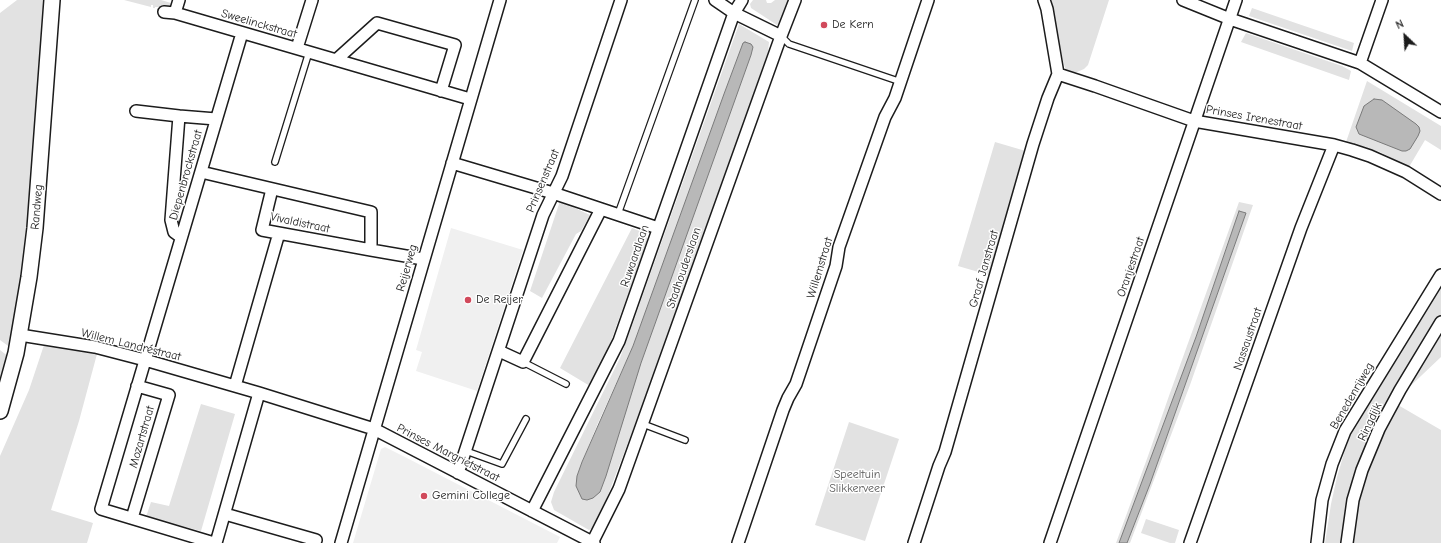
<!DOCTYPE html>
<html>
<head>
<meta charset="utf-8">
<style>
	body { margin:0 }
	#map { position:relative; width:1441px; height:543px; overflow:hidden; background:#fff; font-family:"Comic Neue",sans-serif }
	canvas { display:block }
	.north { position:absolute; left:1385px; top:16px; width:40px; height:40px; -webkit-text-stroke:3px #fff; paint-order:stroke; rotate:335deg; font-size:11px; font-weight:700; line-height:16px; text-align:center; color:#1c1c1c }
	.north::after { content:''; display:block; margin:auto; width:14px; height:18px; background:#1c1c1c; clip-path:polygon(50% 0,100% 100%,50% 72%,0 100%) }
</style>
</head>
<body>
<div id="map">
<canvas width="1441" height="543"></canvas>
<div class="north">N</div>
</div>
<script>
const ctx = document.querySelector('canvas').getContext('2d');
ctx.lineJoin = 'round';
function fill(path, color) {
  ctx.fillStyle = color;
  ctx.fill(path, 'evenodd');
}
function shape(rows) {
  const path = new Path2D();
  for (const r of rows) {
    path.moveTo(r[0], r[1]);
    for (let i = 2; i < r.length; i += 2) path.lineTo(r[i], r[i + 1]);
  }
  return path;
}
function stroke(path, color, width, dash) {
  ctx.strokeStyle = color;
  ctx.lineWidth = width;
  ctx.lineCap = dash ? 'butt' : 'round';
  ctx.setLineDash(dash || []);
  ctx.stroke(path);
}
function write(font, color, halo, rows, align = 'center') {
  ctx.font = font + ' "Comic Neue",sans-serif';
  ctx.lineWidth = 3;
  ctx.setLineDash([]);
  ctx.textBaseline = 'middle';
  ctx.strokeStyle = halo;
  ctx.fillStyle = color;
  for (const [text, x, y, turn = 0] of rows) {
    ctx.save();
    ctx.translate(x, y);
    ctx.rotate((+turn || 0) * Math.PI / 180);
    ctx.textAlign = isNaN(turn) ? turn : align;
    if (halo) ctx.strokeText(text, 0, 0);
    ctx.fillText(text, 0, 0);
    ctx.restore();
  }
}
const built = shape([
	[451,228,523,250,477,391,416,371,422,352,416,350],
	[385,447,403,456,560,537,557,543,353,543,381,449]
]);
const green = shape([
	[17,0,47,0,40,107,15,351,0,340,0,13],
	[124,0,161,0,171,3,170,6,166,7,155,7,155,8,153,8,153,5,151,5,151,7],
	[753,0,766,0,767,3,771,3,775,0,790,0,780,22,777,25,751,8,750,4],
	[1051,0,1109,0,1088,65,1084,69,1077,72,1071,73,1066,71,1063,61],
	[1252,8,1354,43,1352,51,1249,16],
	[739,24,769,42,768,52,683,296,644,401,596,526,589,530,554,510,551,502,554,492,620,358,629,334],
	[743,43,753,47,751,55,641,363,577,476,582,462,598,423,633,346],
	[1246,33,1342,66,1351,71,1349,80,1241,42],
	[1367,81,1441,126,1441,150,1425,140,1409,167,1380,152,1346,142],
	[995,142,1029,152,992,276,958,266],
	[560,201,590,215,581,231,576,234,542,298,530,291],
	[1239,202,1253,205,1190,385,1130,543,1127,543,1150,484,1246,213,1239,211,1196,337,1142,482,1119,543,1116,543,1148,456,1170,393],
	[632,228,642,232,648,239,608,349,590,386,560,368],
	[1441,286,1441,318,1379,424,1344,543,1325,543,1331,504,1337,477,1345,450,1351,435],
	[1441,332,1441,357,1403,393],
	[46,339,97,354,79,421,51,510,93,523,87,543,0,543,0,456,29,390],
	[0,350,13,360,0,404],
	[201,404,235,414,201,531,146,517,151,502,169,506],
	[1398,405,1441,430,1441,543,1352,543,1357,498,1379,444],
	[849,422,899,439,865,541,815,525],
	[1146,519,1179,530,1175,543,1170,543,1141,533]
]);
const water = shape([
	[745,42,751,44,753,47,751,55,641,363,606,476,600,492,593,498,587,500,582,499,576,486,577,476,582,462,633,346,724,94,743,43,745,42],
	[1374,99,1382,100,1416,124,1419,127,1420,131,1418,136,1410,149,1406,151,1402,151,1359,134,1356,127,1364,106,1374,99],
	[1239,211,1246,213,1150,484,1127,543,1119,543,1196,337,1239,211]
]);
const lane = shape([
	[781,36,789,44,901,82],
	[275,162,309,52],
	[618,214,695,0],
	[523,362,566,384],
	[643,424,685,440],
	[466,451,502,464,526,419]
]);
const street = shape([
	[715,0,734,13,781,36],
	[1183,0,1230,19,1360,63,1441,112],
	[164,12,175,13,470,99],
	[175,13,179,0],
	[297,48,312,0],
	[336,60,377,23,455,45,441,91],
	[1360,63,1382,0],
	[1058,74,1095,86,1194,121,1334,145,1352,150,1370,156,1406,172,1441,194],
	[136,111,179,116],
	[452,163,553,193,658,228],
	[201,172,371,212,371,250,423,259],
	[272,189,262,230,371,250],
	[181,237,174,232,171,220,179,116,216,119],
	[20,335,95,347,145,360,259,393,374,429,594,543],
	[499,351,523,362,601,209],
	[235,386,279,233],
	[458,473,543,215,562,176,621,0],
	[532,511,619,341,734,13,742,0],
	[225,514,316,540],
	[132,518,169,395,137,386],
	[214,543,101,509,242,33],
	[216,543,259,393],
	[341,543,500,0],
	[592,543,619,489,781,36,795,0],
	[738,543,783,410,788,398,796,384,836,266,839,247,885,117,895,98,928,0],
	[914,543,939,466,945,452,1033,144,1048,98,1058,74,1047,9,1044,0],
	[1050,543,1236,0],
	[1190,543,1301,228,1334,145],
	[1317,543,1322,500,1332,464,1345,431,1441,275],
	[1347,543,1353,500,1362,470,1379,429,1400,390,1441,322]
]);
const secondary = shape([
	[0,411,16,353,29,277,35,228,52,0]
]);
const markers = [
	[824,25,4,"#d1495b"],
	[468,300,4,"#d1495b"],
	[424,496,4,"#d1495b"]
];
const streetNames = [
	["Sweelinckstraat",259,24,16],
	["Prinses Irenestraat",1254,118,10],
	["Diepenbrockstraat",186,175,-74],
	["Prinsenstraat",543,181,-67],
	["Randweg",37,207,-85],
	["Vivaldistraat",300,223,12],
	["Ruwaardlaan",635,256,-71],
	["Oranjestraat",1131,267,-71],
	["Reijerweg",407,268,-74],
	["Stadhouderslaan",684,268,-71],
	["Willemstraat",820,268,-73],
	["Graaf Janstraat",984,269,-74],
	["Nassaustraat",1248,339,-71],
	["Willem Landréstraat",131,345,14],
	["Benedenrijweg",1352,396,-60],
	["Ringdijk",1370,422,-65],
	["Mozartstraat",142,437,-74],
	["Prinses Margrietstraat",448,453,27]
];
const poiNames = [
	["De Kern",832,25],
	["De Reijer",476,300],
	["Gemini College",432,496]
];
const parkNames = [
	["Speeltuin",857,475],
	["Slikkerveer",857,489]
];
fill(built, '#f0f0f0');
fill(green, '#e2e2e2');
fill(water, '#b8b8b8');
stroke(water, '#7a7a7a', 1);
stroke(lane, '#1c1c1c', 8);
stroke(street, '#1c1c1c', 14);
stroke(secondary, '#1c1c1c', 18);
stroke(lane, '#fff', 5.5);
stroke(street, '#fff', 11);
stroke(secondary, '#fff', 15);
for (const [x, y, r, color] of markers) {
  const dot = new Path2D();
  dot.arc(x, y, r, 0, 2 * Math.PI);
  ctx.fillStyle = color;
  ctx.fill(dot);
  stroke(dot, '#fff', 1.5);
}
write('12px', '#1c1c1c', '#fff', streetNames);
write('12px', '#1c1c1c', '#fff', poiNames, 'left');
write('12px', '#575757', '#fff', parkNames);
</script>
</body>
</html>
